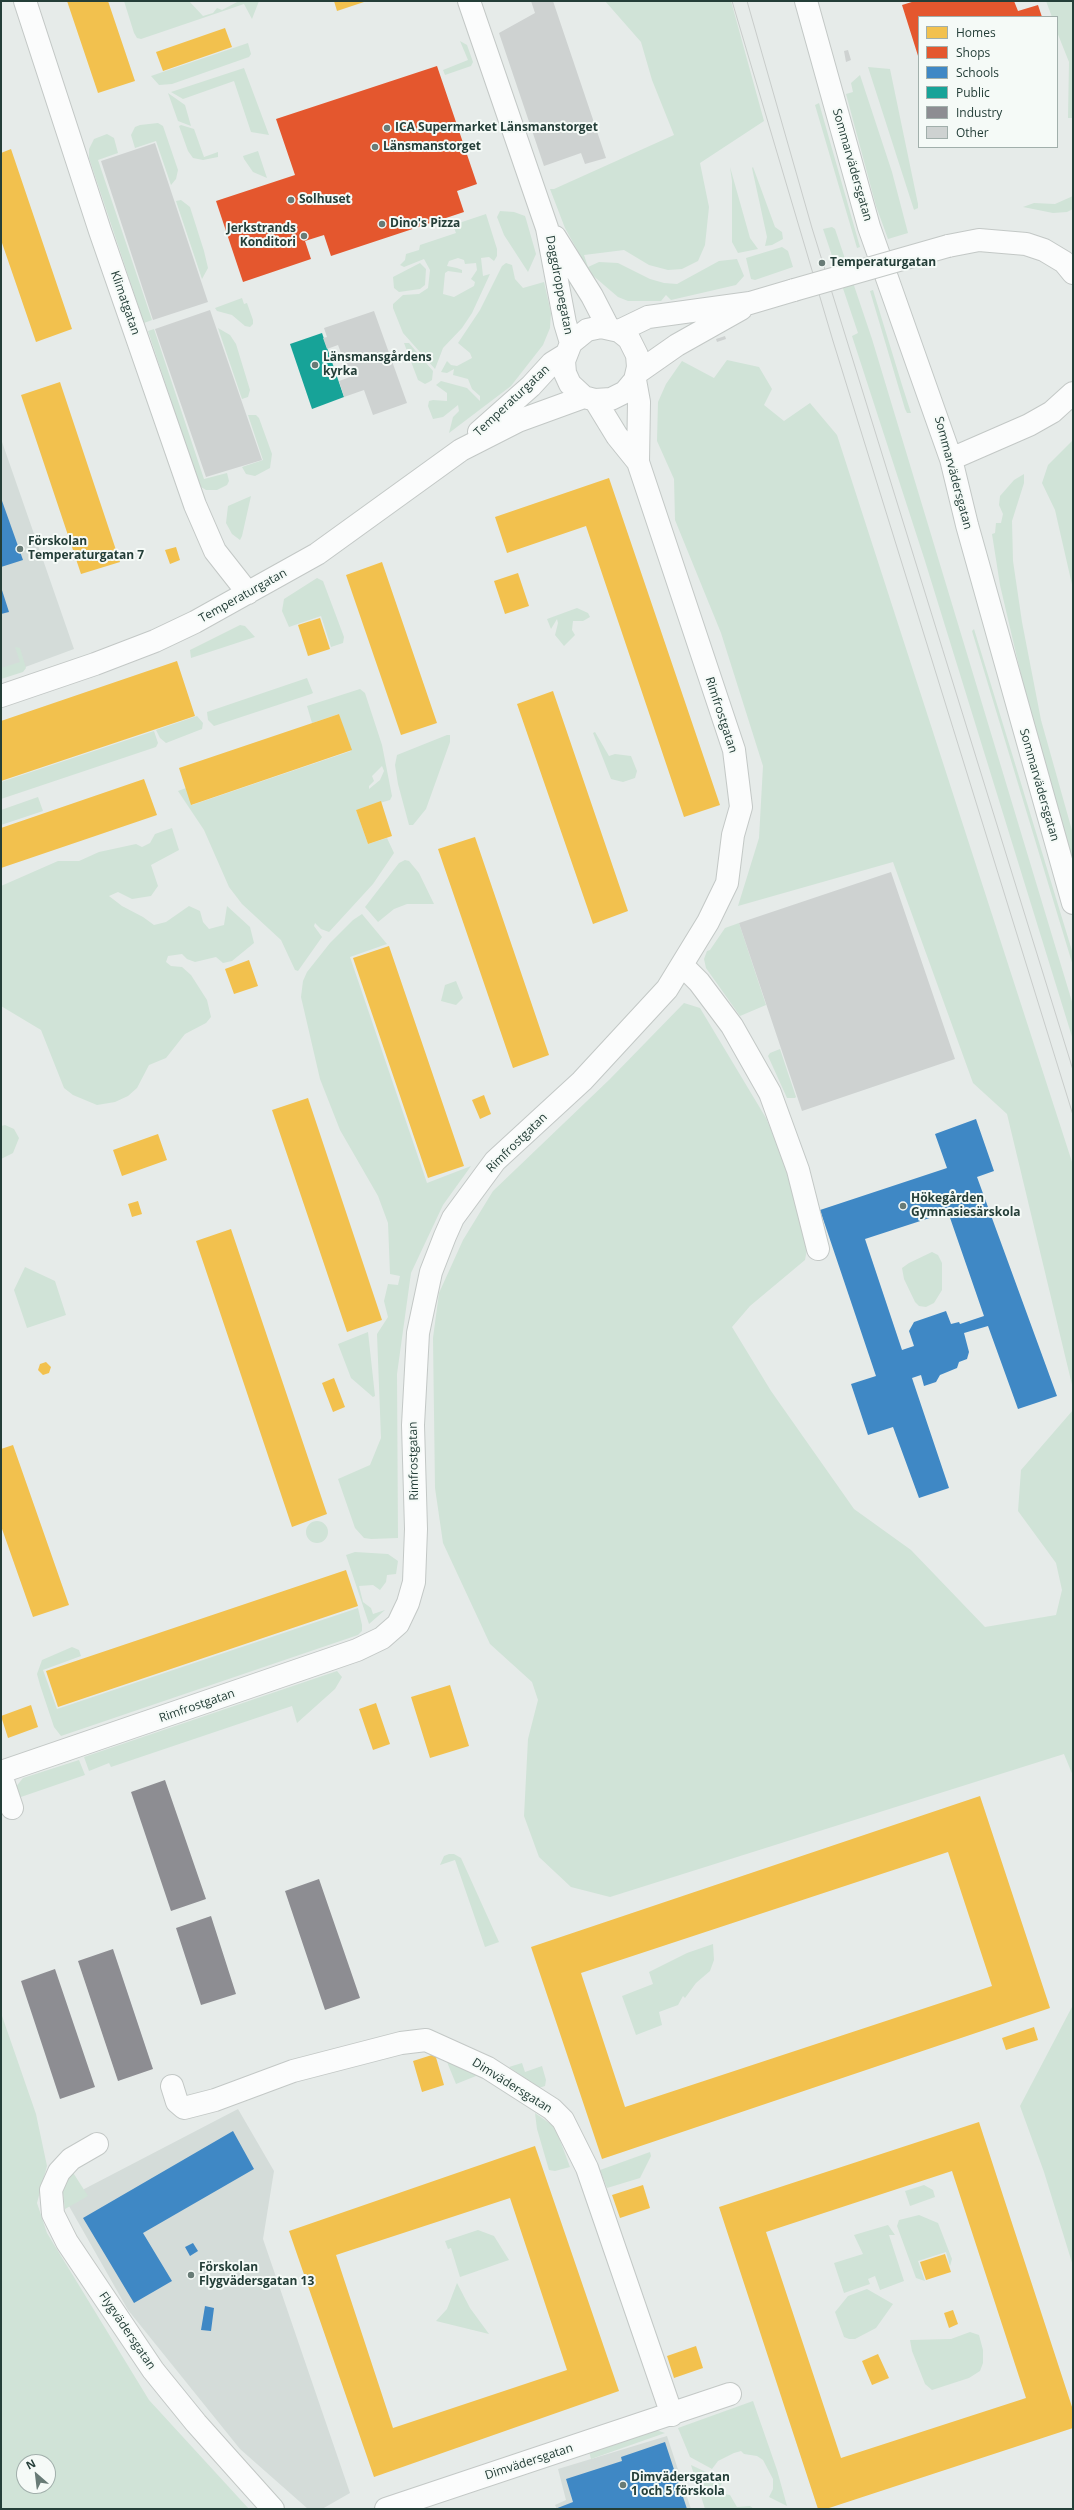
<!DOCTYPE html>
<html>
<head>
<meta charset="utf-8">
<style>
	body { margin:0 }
	#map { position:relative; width:1074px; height:2510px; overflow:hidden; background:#e6ebe9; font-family:"Open Sans",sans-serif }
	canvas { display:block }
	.frame { position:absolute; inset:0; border:2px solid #243e38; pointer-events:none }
	.legend { position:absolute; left:918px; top:16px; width:140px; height:132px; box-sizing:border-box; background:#f5faf7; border:1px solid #a1afab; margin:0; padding:5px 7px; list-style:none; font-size:12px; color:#243e38 }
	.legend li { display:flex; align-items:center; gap:8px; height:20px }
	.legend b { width:20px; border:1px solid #a1afab }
	.north { position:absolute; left:16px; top:2454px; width:40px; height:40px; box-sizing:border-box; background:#f5faf7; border:1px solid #a1afab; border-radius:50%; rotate:332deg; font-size:11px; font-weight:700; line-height:16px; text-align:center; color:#243e38 }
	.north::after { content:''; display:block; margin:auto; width:14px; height:18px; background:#687b76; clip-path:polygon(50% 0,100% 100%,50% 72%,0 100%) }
</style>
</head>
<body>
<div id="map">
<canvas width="1074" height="2510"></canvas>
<div class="frame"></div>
<ul class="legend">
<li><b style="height:11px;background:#f2c14e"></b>Homes</li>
<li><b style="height:11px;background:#e4572e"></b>Shops</li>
<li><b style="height:11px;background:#3f88c5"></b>Schools</li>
<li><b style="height:11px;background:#17a398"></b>Public</li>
<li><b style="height:11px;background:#8d8d92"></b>Industry</li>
<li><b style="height:11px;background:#ced2d1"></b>Other</li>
</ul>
<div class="north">N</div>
</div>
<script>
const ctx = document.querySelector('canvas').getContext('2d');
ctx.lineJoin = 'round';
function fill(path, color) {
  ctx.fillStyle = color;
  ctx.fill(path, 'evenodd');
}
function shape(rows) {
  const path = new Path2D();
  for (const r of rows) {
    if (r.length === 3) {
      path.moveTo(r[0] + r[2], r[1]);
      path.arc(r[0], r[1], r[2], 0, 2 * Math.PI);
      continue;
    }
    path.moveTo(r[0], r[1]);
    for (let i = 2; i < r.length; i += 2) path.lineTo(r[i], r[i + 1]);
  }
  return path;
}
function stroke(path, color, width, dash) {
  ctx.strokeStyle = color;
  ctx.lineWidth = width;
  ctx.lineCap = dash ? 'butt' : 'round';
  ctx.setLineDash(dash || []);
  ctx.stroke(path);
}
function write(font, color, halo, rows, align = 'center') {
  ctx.font = font + ' "Open Sans",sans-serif';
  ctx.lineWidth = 4;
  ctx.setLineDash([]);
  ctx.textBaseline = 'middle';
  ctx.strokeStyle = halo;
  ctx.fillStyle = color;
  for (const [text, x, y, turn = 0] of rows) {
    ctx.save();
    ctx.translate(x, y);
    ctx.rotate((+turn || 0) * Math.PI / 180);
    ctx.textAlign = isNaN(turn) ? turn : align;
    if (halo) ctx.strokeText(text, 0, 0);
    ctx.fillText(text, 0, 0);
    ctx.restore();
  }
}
const built = shape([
	[1,439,74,649,1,676],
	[238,2109,274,2171,263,2239,350,2493,322,2509,308,2509,240,2449,128,2310,65,2199],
	[667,2436,691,2509,557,2509,555,2505,566,2500,558,2469]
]);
const green = shape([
	[124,1,189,1,203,16,213,13,217,8,222,10,239,1,259,1,252,19,244,4,141,39,137,38,134,33],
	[605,1,731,1,764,121,700,163,709,207,705,245,698,261,682,269,668,270,649,265,624,250,584,255,588,267,599,262,618,263,650,279,664,283,677,284,719,261,737,259,744,276,736,285,671,300,666,295,661,301,628,301,618,297,590,273,565,228,550,189,554,189,674,135,652,80,641,42],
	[1046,1,1073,1,1073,118,1068,118,1069,62,1057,32,1057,17,1052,17],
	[460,41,467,45,473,62,471,66,445,75,443,70,468,60],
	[248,43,251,54,249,57,172,84,159,85,151,76],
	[868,67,890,69,918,204,918,208,914,210],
	[244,68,269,135,251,132,234,81,183,99,171,92],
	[860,75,892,172,908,233,888,239,876,206,846,94,853,92,851,83],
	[168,93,185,105,191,126,178,121],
	[819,103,860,247,857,248,815,105],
	[158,123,163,126,178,170,176,179,171,185,156,141,135,148,131,135,135,127,140,125],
	[181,125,194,129,204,157,218,152,218,157,203,160,193,158,188,151,179,126],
	[107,134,114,138,118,153,98,160,152,320,144,323,89,158,89,149,94,139],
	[258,151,267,178,253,172,244,159,243,156],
	[730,167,750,238,758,249,738,253,732,242,732,181],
	[753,167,775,227,782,232,783,239,772,245,765,246,767,237,752,168],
	[1073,196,1073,209,1067,212,1053,213,1023,207,1034,203,1055,204],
	[181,200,190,207,204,251,208,268,202,279,176,201],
	[500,211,514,212,525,216,526,219,536,254,528,272,504,235,497,217],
	[486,214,497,249,497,256,494,261,489,257,481,258,483,276,490,274,472,313,462,328,443,348,435,369,403,333,393,308,393,304,403,295,419,294,428,288,430,270,424,259,404,267,400,265,405,260,406,254,419,250,420,245,456,233,453,225],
	[458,258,464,260,465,264,476,263,477,270,471,279,475,282,474,286,454,297,443,294,445,273,448,271,462,273,462,270,457,268,447,266,449,261],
	[832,227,835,229,872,339,1073,1005,1073,1040,925,561,852,336,858,333,823,229],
	[782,247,788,251,793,267,755,280,751,279,746,258],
	[420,263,426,269,425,285,420,289,399,292,394,288,393,277],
	[506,263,512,265,515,279,523,288,544,282,551,313,550,328,543,345,511,386,449,433,453,417,459,411,458,405,443,417,433,419,428,406,429,401,433,400,447,401,447,393,436,385,441,381,467,388,480,401,480,396,472,389,468,379,453,375,454,369,447,373,441,372,447,361,451,365,457,366,472,358,470,353,458,343,480,310,502,266],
	[873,290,902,385,911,413,907,413,905,409,870,291],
	[242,298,244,304,247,303,253,320,253,324,250,327,245,326,232,315,217,311,215,308],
	[218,328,230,335,236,344,250,390,248,397,242,399],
	[154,329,204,479,227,473,229,481,227,485,217,490,206,490,201,487,197,479,148,331],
	[404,343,409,343,433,371,432,380,429,382,425,384,418,380],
	[727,360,759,367,772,389,764,405,784,421,810,403,837,435,1073,1165,1073,1389,1007,1114,973,1083,893,862,738,906,759,838,763,766,721,633,675,520,674,479,657,441,658,402,666,384,682,361,714,378],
	[248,415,256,415,259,418,272,454,270,468,255,476,246,474,242,467,263,460],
	[1073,440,1073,589,1055,510,1042,483,1048,465],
	[1024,474,1024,483,1012,521,1013,561,1022,622,1041,720,1073,834,1073,867,1033,726,1000,585,992,534,995,533,996,523,1001,523,1003,514,999,505,1000,496,1014,480],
	[251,496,242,536,240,540,232,534,226,523,228,506],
	[317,578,323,581,344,637,343,643,331,647,321,616,289,627,282,611,284,599],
	[577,608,588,613,590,617,583,621,573,621,572,630,575,635,564,646,555,635,558,623,557,619,551,629,547,619],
	[240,625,245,626,255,637,191,658,190,650],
	[974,629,1073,954,1073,966,972,631],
	[15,647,20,648,26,668,23,672,1,679,1,668,20,662],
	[307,678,313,693,311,694,214,726,208,720,207,712],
	[360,689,365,693,382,745,392,796,390,800,356,810,368,844,387,838,394,853,373,884,329,932,321,929,315,923,314,926,322,937,298,971,295,970,281,940,242,904,229,887,204,830,178,791,186,788,192,805,351,751,339,714,312,723,307,706],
	[382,766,384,771,380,780,369,789,369,786,374,781,372,776],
	[197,716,203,723,202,729,166,743,160,738,156,730],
	[154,731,158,743,156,747,1,799,1,782],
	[595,732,609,756,615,754,631,756,637,771,635,778,623,782,611,779,593,733],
	[447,735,450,735,450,742,426,809,413,825,409,825,398,784,395,765,397,755],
	[38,797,43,811,1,825,1,810],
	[172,828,179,850,151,865,158,886,151,896,132,899,118,892,109,896,122,906,143,917,154,925,166,922,189,906,200,911,203,922,209,929,224,925,227,906,250,927,254,943,232,961,223,963,216,957,195,962,187,959,182,954,168,956,166,962,171,966,182,967,191,975,207,1000,211,1017,206,1023,185,1034,166,1058,149,1065,137,1088,128,1096,115,1102,97,1105,73,1095,64,1088,41,1030,1,1006,1,886,58,861,79,861,99,852,136,844,142,847,150,843,155,834],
	[405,860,409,861,419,873,434,904,407,904,394,909,378,922,365,907,399,863],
	[362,914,387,944,350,957,427,1183,471,1166,443,1205,411,1273,397,1374,398,1538,371,1539,364,1538,355,1528,338,1479,370,1465,381,1438,377,1334,388,1317,384,1301,388,1284,398,1285,400,1276,390,1274,388,1223,378,1196,340,1130,320,1079,301,997,303,981,307,972,330,943,353,920],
	[739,923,766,1005,740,1016,706,968,704,959,707,951,710,950,725,928],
	[456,981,463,998,456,1005,441,1001,445,985],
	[684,1003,700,1008,766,1118,791,1175,808,1244,805,1260,750,1306,732,1327,771,1391,854,1509,911,1550,985,1627,1056,1615,1062,1590,1056,1563,1018,1511,1021,1470,1073,1410,1073,1776,1064,1754,610,1897,571,1887,539,1857,524,1816,528,1739,538,1700,532,1682,490,1644,443,1543,435,1488,433,1338,439,1293,463,1240,493,1191,610,1079],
	[780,1049,796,1097,795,1098,787,1098,768,1056,770,1053],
	[5,1125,14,1129,19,1138,13,1153,1,1159,1,1126],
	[932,1252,938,1255,942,1263,942,1290,934,1303,926,1307,919,1306,915,1302,904,1279,902,1268,909,1263],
	[25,1267,55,1281,66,1315,27,1328,14,1290],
	[368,1332,375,1396,373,1397,351,1378,338,1344],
	[317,1532,11],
	[355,1552,388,1554,398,1561,396,1574,387,1575,386,1582,380,1590,373,1585,359,1586,363,1602,371,1608,373,1614,385,1610,369,1624,346,1555],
	[358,1608,362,1625,362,1631,358,1635,61,1736,54,1727,40,1685,37,1674,42,1660,72,1647,79,1650,81,1656,43,1670,57,1709],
	[337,1671,342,1677,335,1689,297,1723,292,1706,111,1767,109,1763,89,1771,84,1757],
	[79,1760,85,1775,18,1798,15,1788,23,1778],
	[449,1854,454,1854,461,1858,499,1942,485,1947,455,1860,440,1865,444,1856],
	[713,1944,714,1960,710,1971,696,1983,685,1998,683,1996,678,2005,659,2012,662,2025,636,2035,622,1996,653,1984,649,1972,687,1953],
	[1073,2005,1073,2266,1044,2172,1020,2106],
	[1,2013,36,2114,47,2166,37,2203,47,2233,149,2400,249,2509,1,2509],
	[24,2462,48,2462,48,2486,24,2486],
	[450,2060,475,2074,476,2076,456,2084,447,2062],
	[522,2063,525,2072,542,2066,546,2080,545,2086,539,2088,509,2067],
	[535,2113,555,2127,570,2167,555,2171,549,2170,537,2129],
	[650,2152,651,2156,640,2178,607,2188,600,2170],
	[72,2171,88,2196,65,2209,62,2185],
	[924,2185,933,2190,935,2197,910,2206,905,2191],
	[919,2215,938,2223,952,2259,950,2266,946,2252,918,2261,925,2281,916,2278,897,2226,899,2220],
	[888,2225,895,2235,889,2235,904,2281,880,2290,875,2276,868,2279,870,2284,844,2293,834,2263,863,2254,854,2235],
	[478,2230,494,2236,509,2260,460,2277,451,2248,448,2249,445,2241],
	[457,2283,470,2308,489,2334,436,2321,447,2309],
	[867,2289,893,2304,876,2328,855,2339,849,2339,844,2337,835,2312,848,2296],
	[970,2332,979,2335,983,2350,983,2363,980,2371,969,2378,932,2390,925,2384,912,2351,910,2340,951,2339],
	[753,2401,777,2470,787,2506,769,2497,773,2489,773,2479,763,2460,757,2456,744,2454,741,2451,734,2453,718,2461,712,2469,690,2457,678,2428],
	[656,2430,665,2433,591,2459,589,2451],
	[691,2465,723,2480,720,2488,724,2494,730,2495,737,2507,750,2506,754,2509,705,2509]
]);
const homes = shape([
	[67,1,108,1,135,81,98,93],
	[334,1,367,1,337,11],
	[225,28,232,47,163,71,156,52],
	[11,149,72,329,36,342,1,240,1,153],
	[60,382,120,562,81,574,21,395],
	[609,478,720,805,684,817,586,526,507,553,495,517],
	[176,547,180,560,170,564,165,550],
	[382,562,437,723,401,735,346,575],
	[518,573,529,606,505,614,494,581],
	[320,618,330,649,308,656,298,625],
	[177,661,195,716,1,781,1,721],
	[553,691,628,911,593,924,517,704],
	[339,714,352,750,191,805,179,768],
	[144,779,157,815,1,868,1,828],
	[381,801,392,836,368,844,356,810],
	[475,837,549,1055,513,1068,438,849],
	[389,946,464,1166,428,1178,353,958],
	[249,960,258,986,234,994,225,969],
	[484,1095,491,1114,480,1119,472,1100],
	[308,1098,382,1320,347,1332,272,1110],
	[158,1134,167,1160,122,1176,113,1150],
	[138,1201,142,1214,132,1217,128,1204],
	[231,1229,327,1514,292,1527,196,1241],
	[46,1362,51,1367,49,1373,43,1375,38,1370,40,1364],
	[334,1378,345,1407,333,1412,322,1383],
	[13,1445,69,1605,33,1617,1,1526,1,1449],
	[346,1570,358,1606,58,1707,46,1671],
	[450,1685,469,1746,430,1758,411,1697],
	[376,1703,390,1744,373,1750,359,1709],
	[31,1705,38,1727,8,1738,1,1716],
	[980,1796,1050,2008,602,2159,531,1947],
	[948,1852,992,1986,625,2107,581,1973],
	[1034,2027,1038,2040,1006,2050,1002,2038],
	[435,2054,444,2085,422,2092,413,2061],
	[979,2122,1073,2410,1073,2428,826,2509,818,2509,719,2207],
	[952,2171,1026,2398,841,2458,766,2232],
	[535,2146,619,2391,374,2477,289,2231],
	[510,2198,567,2370,393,2428,336,2255],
	[643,2185,650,2208,620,2218,612,2195],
	[945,2254,951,2272,926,2280,920,2262],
	[953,2310,958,2324,949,2328,944,2313],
	[696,2346,703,2368,674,2378,667,2356],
	[878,2354,889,2378,872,2385,862,2361]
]);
const shops = shape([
	[915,1,1014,1,1018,11,1038,5,1042,17,919,17,919,59,902,5],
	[437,66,477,184,457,191,464,212,331,256,324,235,305,241,311,259,243,282,216,201,295,175,276,119]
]);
const schools = shape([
	[1,498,23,560,1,567],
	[1,587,9,612,1,614],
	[976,1119,994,1171,977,1177,1057,1396,1018,1409,988,1326,964,1333,969,1352,967,1359,959,1362,957,1368,940,1375,936,1382,924,1386,921,1375,912,1378,949,1488,919,1498,893,1427,868,1435,851,1384,876,1376,820,1210,947,1168,935,1134],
	[948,1212,984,1316,960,1324,959,1322,951,1324,946,1311,914,1322,909,1331,914,1346,902,1350,865,1239],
	[233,2131,254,2169,143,2233,172,2281,134,2303,83,2218],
	[193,2243,198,2251,190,2256,185,2247],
	[205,2306,214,2308,211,2331,201,2330],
	[665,2442,687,2509,555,2509,573,2502,566,2479,622,2461,621,2457]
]);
const public = shape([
	[322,333,344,397,312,409,290,344]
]);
const industry = shape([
	[165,1780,206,1899,171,1911,131,1792],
	[319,1879,360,1998,325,2010,285,1891],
	[211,1916,236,1994,201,2005,176,1928],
	[113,1949,153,2069,118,2081,78,1961],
	[55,1969,95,2087,60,2099,21,1981]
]);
const building = shape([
	[531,1,553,1,606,158,585,164,581,153,544,166,499,33,535,13],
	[848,50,851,60,846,62,844,51],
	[155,143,208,302,153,320,101,161],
	[210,310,262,460,206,477,155,329],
	[374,311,407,403,373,415,364,390,344,397,339,381,350,377,338,345,327,349,323,338,327,337,324,328],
	[725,336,726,339,717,342,716,339],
	[891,872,955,1059,802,1111,739,923]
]);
const minor = shape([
	[25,1,100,231,195,505,215,551,248,593],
	[469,1,547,228,565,323,571,343],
	[806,1,869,227,951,459,967,525,1073,903],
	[555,237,592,296,608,327],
	[948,246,979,240,1026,244,1044,250,1064,262,1073,273],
	[619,331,629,339,637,355,638,367,635,380,625,392,611,399,595,400,584,397,570,384,565,373,564,361,571,343,587,330,601,327,619,331,648,317,750,303,794,290],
	[637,373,677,345,741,309],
	[635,380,639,402,638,462],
	[479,432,531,386,552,363,565,355],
	[951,459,1029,425,1052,412,1073,393],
	[1,696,95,664,155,641,195,622,317,554,461,450,518,421,584,397],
	[682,965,699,982,732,1026,770,1093,798,1170,818,1249],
	[1,1772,357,1650,382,1638,398,1624,408,1603,414,1582,416,1529,413,1425,418,1333,431,1272,445,1236,453,1218,495,1161,582,1081,667,989,708,922,727,883,733,835,741,807,734,750,638,462,617,436,595,400],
	[1,1775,12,1808],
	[172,2086,177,2102,184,2108,215,2100,293,2071,401,2043,426,2040,488,2068,552,2109,563,2120,587,2168,672,2415],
	[97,2144,71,2159,59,2172,51,2190,53,2214,67,2242,153,2370,196,2423,273,2509],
	[386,2509,730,2394]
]);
const tram = shape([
	[732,1,833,341,1073,1115],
	[747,1,812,228,1073,1070]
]);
const minorBridge = shape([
	[794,290,948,246]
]);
const markers = [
	[387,128,4,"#687b76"],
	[375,147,4,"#687b76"],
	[291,200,4,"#687b76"],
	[382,224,4,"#687b76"],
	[304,236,4,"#687b76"],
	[822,263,4,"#687b76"],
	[315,365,4,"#687b76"],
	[20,549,4,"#687b76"],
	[903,1206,4,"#687b76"],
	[191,2275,4,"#687b76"],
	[623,2485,4,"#687b76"]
];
const poiNames = [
	["ICA Supermarket Länsmanstorget",395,128],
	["Länsmanstorget",383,147],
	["Solhuset",299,200],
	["Dino's Pizza",390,224],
	["Jerkstrands",296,229,"right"],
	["Konditori",296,243,"right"],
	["Temperaturgatan",830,263],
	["Länsmansgårdens",323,358],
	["kyrka",323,372],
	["Förskolan",28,542],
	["Temperaturgatan 7",28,556],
	["Hökegården",911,1199],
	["Gymnasiesärskola",911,1213],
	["Förskolan",199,2268],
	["Flygvädersgatan 13",199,2282],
	["Dimvädersgatan",631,2478],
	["1 och 5 förskola",631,2492]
];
const streetNames = [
	["Sommarvädersgatan",852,165,74],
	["Daggdroppegatan",559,285,79],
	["Klimatgatan",125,303,71],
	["Temperaturgatan",512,401,-43],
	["Sommarvädersgatan",953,473,75],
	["Temperaturgatan",243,596,-29],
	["Rimfrostgatan",721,715,72],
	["Sommarvädersgatan",1039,785,74],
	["Rimfrostgatan",517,1143,-44],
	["Rimfrostgatan",414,1461,-91],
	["Rimfrostgatan",197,1706,-19],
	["Dimvädersgatan",512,2086,32],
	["Flygvädersgatan",127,2331,56],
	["Dimvädersgatan",529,2462,-18]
];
fill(built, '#d4dcd9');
fill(green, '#d0e3d7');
fill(homes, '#f2c14e');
fill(shops, '#e4572e');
fill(schools, '#3f88c5');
fill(public, '#17a398');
fill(industry, '#8d8d92');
fill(building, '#ced2d1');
stroke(minor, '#c3c8c6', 24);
stroke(minor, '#fbfcfc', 22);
stroke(tram, '#c8ccca', 1);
stroke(minorBridge, '#c3c8c6', 24, []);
stroke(minorBridge, '#fbfcfc', 22);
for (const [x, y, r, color] of markers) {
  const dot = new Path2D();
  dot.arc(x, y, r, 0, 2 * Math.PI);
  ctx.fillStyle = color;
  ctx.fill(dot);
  stroke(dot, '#f5faf7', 1.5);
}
write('bold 12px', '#243e38', '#f5faf7', poiNames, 'left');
write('12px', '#243e38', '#f5faf7', streetNames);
</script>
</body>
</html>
